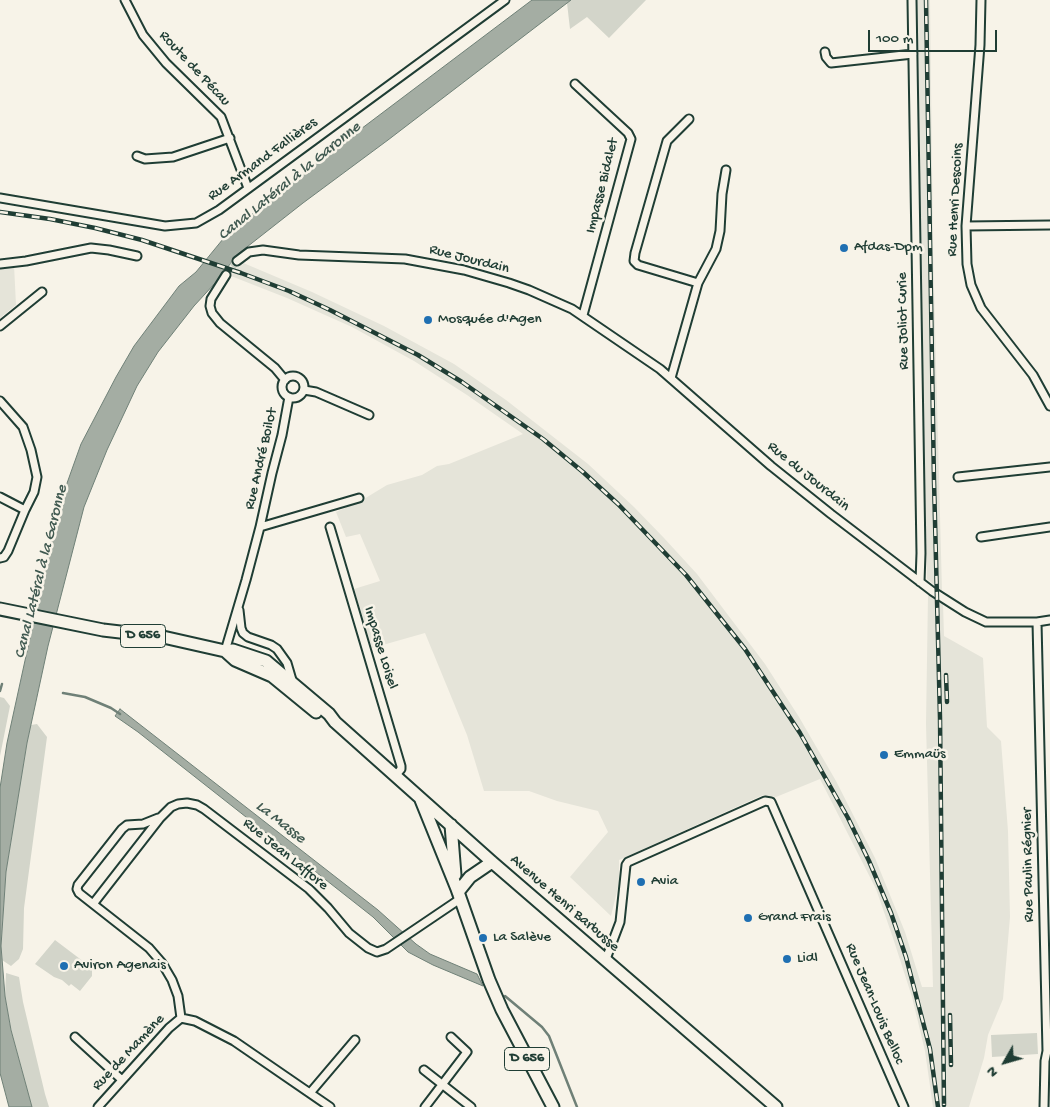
<!DOCTYPE html>
<html>
<head>
<meta charset="utf-8">
<style>
	body { margin:0 }
	#map { position:relative; width:1050px; height:1107px; overflow:hidden; background:#f7f3e8; font-family:"Gochi Hand",sans-serif }
	canvas { display:block }
	.north { position:absolute; left:980px; top:1037px; width:50px; height:50px; -webkit-text-stroke:4px #f7f3e8; paint-order:stroke; rotate:232deg; font-size:14px; font-weight:700; line-height:20px; text-align:center; color:#1f3d34 }
	.north::after { content:''; display:block; margin:auto; width:18px; height:22px; background:#1f3d34; clip-path:polygon(50% 0,100% 100%,50% 72%,0 100%) }
	.scale { position:absolute; left:868px; top:30px; width:129px; height:22px; box-sizing:border-box; border:2px solid #1f3d34; border-top:0; padding-left:6px; font-size:15px; line-height:18px; white-space:nowrap; color:#1f3d34; -webkit-text-stroke:4px #f7f3e8; paint-order:stroke }
</style>
</head>
<body>
<div id="map">
<canvas width="1050" height="1107"></canvas>
<div class="north">N</div>
<div class="scale">100 m</div>
</div>
<script>
const ctx = document.querySelector('canvas').getContext('2d');
ctx.lineJoin = 'round';
function fill(path, color) {
  ctx.fillStyle = color;
  ctx.fill(path, 'evenodd');
}
function shape(rows) {
  const path = new Path2D();
  for (const r of rows) {
    if (r.length === 3) {
      path.moveTo(r[0] + r[2], r[1]);
      path.arc(r[0], r[1], r[2], 0, 2 * Math.PI);
      continue;
    }
    path.moveTo(r[0], r[1]);
    for (let i = 2; i < r.length; i += 2) path.lineTo(r[i], r[i + 1]);
  }
  return path;
}
function stroke(path, color, width, dash) {
  ctx.strokeStyle = color;
  ctx.lineWidth = width;
  ctx.lineCap = dash ? 'butt' : 'round';
  ctx.setLineDash(dash || []);
  ctx.stroke(path);
}
function write(font, color, halo, rows, align = 'center') {
  ctx.font = font + ' "Gochi Hand",sans-serif';
  ctx.lineWidth = 5;
  ctx.setLineDash([]);
  ctx.textBaseline = 'middle';
  ctx.strokeStyle = halo;
  ctx.fillStyle = color;
  for (const [text, x, y, turn = 0] of rows) {
    ctx.save();
    ctx.translate(x, y);
    ctx.rotate((+turn || 0) * Math.PI / 180);
    ctx.textAlign = isNaN(turn) ? turn : align;
    if (halo) ctx.strokeText(text, 0, 0);
    ctx.fillText(text, 0, 0);
    ctx.restore();
  }
}
const built = shape([
	[916,0,930,0,933,251,942,591,927,579,918,169],
	[241,262,312,292,384,326,454,364,506,400,588,464,634,507,664,538,697,574,765,664,799,717,836,781,875,858,905,932,922,987,933,987,926,724,928,595,943,604,944,636,983,658,987,727,1001,741,1008,831,1010,917,1003,999,988,1035,984,1058,969,1107,933,1107,925,1051,912,997,893,938,876,889,820,779,776,797,763,795,619,860,619,883,611,916,570,877,608,832,598,811,557,801,529,791,484,791,467,735,425,633,372,648,354,589,380,581,360,534,346,537,336,512,359,502,387,485,422,475,437,466,449,464,523,434,467,395,414,361,352,327,287,298,231,276],
	[14,265,16,305,0,318,0,267]
]);
const green = shape([
	[571,0,646,0,609,38,587,17,570,29,567,3],
	[0,697,4,698,10,706,0,756],
	[37,724,47,737,24,908,23,949,19,959,11,966,2,960,1,946,6,872,27,743,31,725],
	[55,940,92,968,92,976,80,991,71,984,69,986,62,980,54,977,35,964],
	[6,973,19,977,23,1002,45,1094,49,1107,32,1107,11,1029,5,996],
	[1037,1033,1038,1054,992,1057,991,1035]
]);
const water = shape([
	[532,0,571,0,388,140,303,203,238,254,216,282,194,306,158,352,137,386,107,450,84,507,48,646,27,743,6,872,1,946,5,996,11,1030,32,1107,9,1107,0,1073,0,788,7,743,31,633,38,596,61,500,81,444,116,377,134,346,179,286,196,272,223,239,284,187,532,0],
	[120,709,378,910,416,944,430,954,477,974,483,986,433,965,408,952,373,917,138,732,115,716,120,709]
]);
const stream = shape([
	[0,691,2,684],
	[63,693,85,697,111,708,120,714],
	[505,996,542,1027,549,1036,577,1107]
]);
const minorTunnel = shape([
	[226,275,237,261]
]);
const minor = shape([
	[125,0,143,35,166,63,221,117,248,188],
	[912,0,921,553,920,582],
	[981,0,980,45,966,226,967,264,971,285,981,308,1033,375,1050,406],
	[825,52,826,57,831,63,913,54],
	[575,84,628,133,631,139,583,315],
	[689,119,667,141,635,253,634,261,638,265,698,283],
	[137,156,145,159,173,157,230,138],
	[0,198,165,226,196,223,219,210,505,0],
	[966,226,1050,225],
	[237,261,249,252,263,250,299,255,405,259,464,270,509,283,529,290,572,309,660,369,771,466,831,514,932,591,965,612,986,622,1037,622,1050,620],
	[0,264,26,261,91,248,109,250,137,256],
	[226,275,211,299,210,306,212,313,220,323,275,368,285,380],
	[0,326,42,292],
	[293,387,11],
	[671,378,698,283,716,249,720,231,722,194,726,170],
	[304,390,316,392,369,415],
	[0,401,23,427,31,450,37,477,34,492,25,510,8,551,4,557,0,558],
	[958,477,1050,467],
	[0,497,25,510],
	[260,527,272,473,282,435,289,397],
	[330,527,401,766,401,769,396,775],
	[981,537,1050,527],
	[239,610,241,628,243,633,248,637,271,645,277,649,287,663,292,680],
	[1037,622,1047,1051,1045,1061,1044,1107],
	[225,651,246,580,260,527,359,498],
	[158,818,143,824,127,825,122,829,78,885,77,889,79,893,149,948,162,963,172,980,178,996,181,1018],
	[93,904,160,818,171,807,178,804,187,803,197,805,204,809,309,889,328,908,349,933,368,948,377,952,386,949,460,899],
	[606,959,620,922,626,865,628,862,765,801,771,802,904,1107],
	[181,1018,195,1021,234,1041,330,1107],
	[75,1037,122,1080],
	[424,1070,471,1107],
	[310,1093,355,1040],
	[98,1107,169,1028,181,1018],
	[425,1107,467,1052,451,1037]
]);
const primary = shape([
	[0,609,103,630,163,637,225,651,233,650,266,661,329,714,335,722,492,862,776,1107],
	[225,651,235,660,272,676,316,712],
	[421,800,457,889,489,980,502,1010,553,1107],
	[451,825,455,875],
	[458,892,470,877,492,862]
]);
const rail = shape([
	[926,0,934,481,940,718,944,1105],
	[0,212,50,219,95,228,142,240,241,273,289,291,330,310,418,355,462,382,543,439,583,472,618,504,686,575,745,649,800,733,848,818,869,861,891,913,906,957,930,1049,938,1107],
	[946,675,947,702],
	[950,1015,951,1065]
]);
const markers = [
	[844,248,5,"#1f6fb2"],
	[428,320,5,"#1f6fb2"],
	[884,755,5,"#1f6fb2"],
	[641,882,5,"#1f6fb2"],
	[748,918,5,"#1f6fb2"],
	[483,938,5,"#1f6fb2"],
	[787,959,5,"#1f6fb2"],
	[64,966,5,"#1f6fb2"]
];
const shields = [
	[143,636,45],
	[527,1059,45]
];
const shieldNames = [
	["D 656",143,636],
	["D 656",527,1059]
];
const streetNames = [
	["Route de Pécau",194,69,47],
	["Rue Armand Fallières",263,160,-36],
	["Impasse Bidalet",603,186,-76],
	["Rue Henri Descoins",956,200,-87],
	["Rue Jourdain",469,260,14],
	["Rue Joliot Curie",904,321,-91],
	["Rue André Boilot",262,459,-77],
	["Rue du Jourdain",808,477,39],
	["Impasse Loisel",380,648,73],
	["Rue Jean Laffore",285,855,39],
	["Rue Paulin Régnier",1029,865,-91],
	["Avenue Henri Barbusse",564,904,41],
	["Rue Jean-Louis Belloc",874,1004,67],
	["Rue de Mamène",129,1053,-47]
];
const poiNames = [
	["Afdas-Dpm",854,248],
	["Mosquée d'Agen",438,320],
	["Emmaüs",894,755],
	["Avia",651,882],
	["Grand Frais",758,918],
	["La Salève",493,938],
	["Lidl",797,959],
	["Aviron Agenais",74,966]
];
const waterNames = [
	["Canal Latéral à la Garonne",290,182,-39],
	["Canal Latéral à la Garonne",42,572,-76],
	["La Masse",280,823,38]
];
fill(built, '#e5e4d9');
fill(green, '#d3d5ca');
fill(water, '#a4ada3');
stroke(water, '#6f8077', 1);
stroke(stream, '#6f8077', 2.5);
stroke(minorTunnel, '#cccfc4', 7, [7, 3.5]);
stroke(minor, '#1f3d34', 11);
stroke(primary, '#1f3d34', 15);
stroke(minor, '#f7f3e8', 7);
stroke(primary, '#f7f3e8', 11);
stroke(rail, '#1f3d34', 4.5);
stroke(rail, '#f7f3e8', 2.5, [8]);
for (const [x, y, r, color] of markers) {
  const dot = new Path2D();
  dot.arc(x, y, r, 0, 2 * Math.PI);
  ctx.fillStyle = color;
  ctx.fill(dot);
  stroke(dot, '#f7f3e8', 2);
}
for (const [x, y, w] of shields) {
  const box = new Path2D();
  box.roundRect(x - w / 2, y - 11.5, w, 23, 4);
  ctx.fillStyle = '#f7f3e8';
  ctx.fill(box);
  stroke(box, '#1f3d34', 1);
}
write('bold 14px', '#1f3d34', null, shieldNames);
write('15px', '#1f3d34', '#f7f3e8', streetNames);
write('15px', '#1f3d34', '#f7f3e8', poiNames, 'left');
write('italic 16px', '#405950', '#f7f3e8', waterNames);
</script>
</body>
</html>
